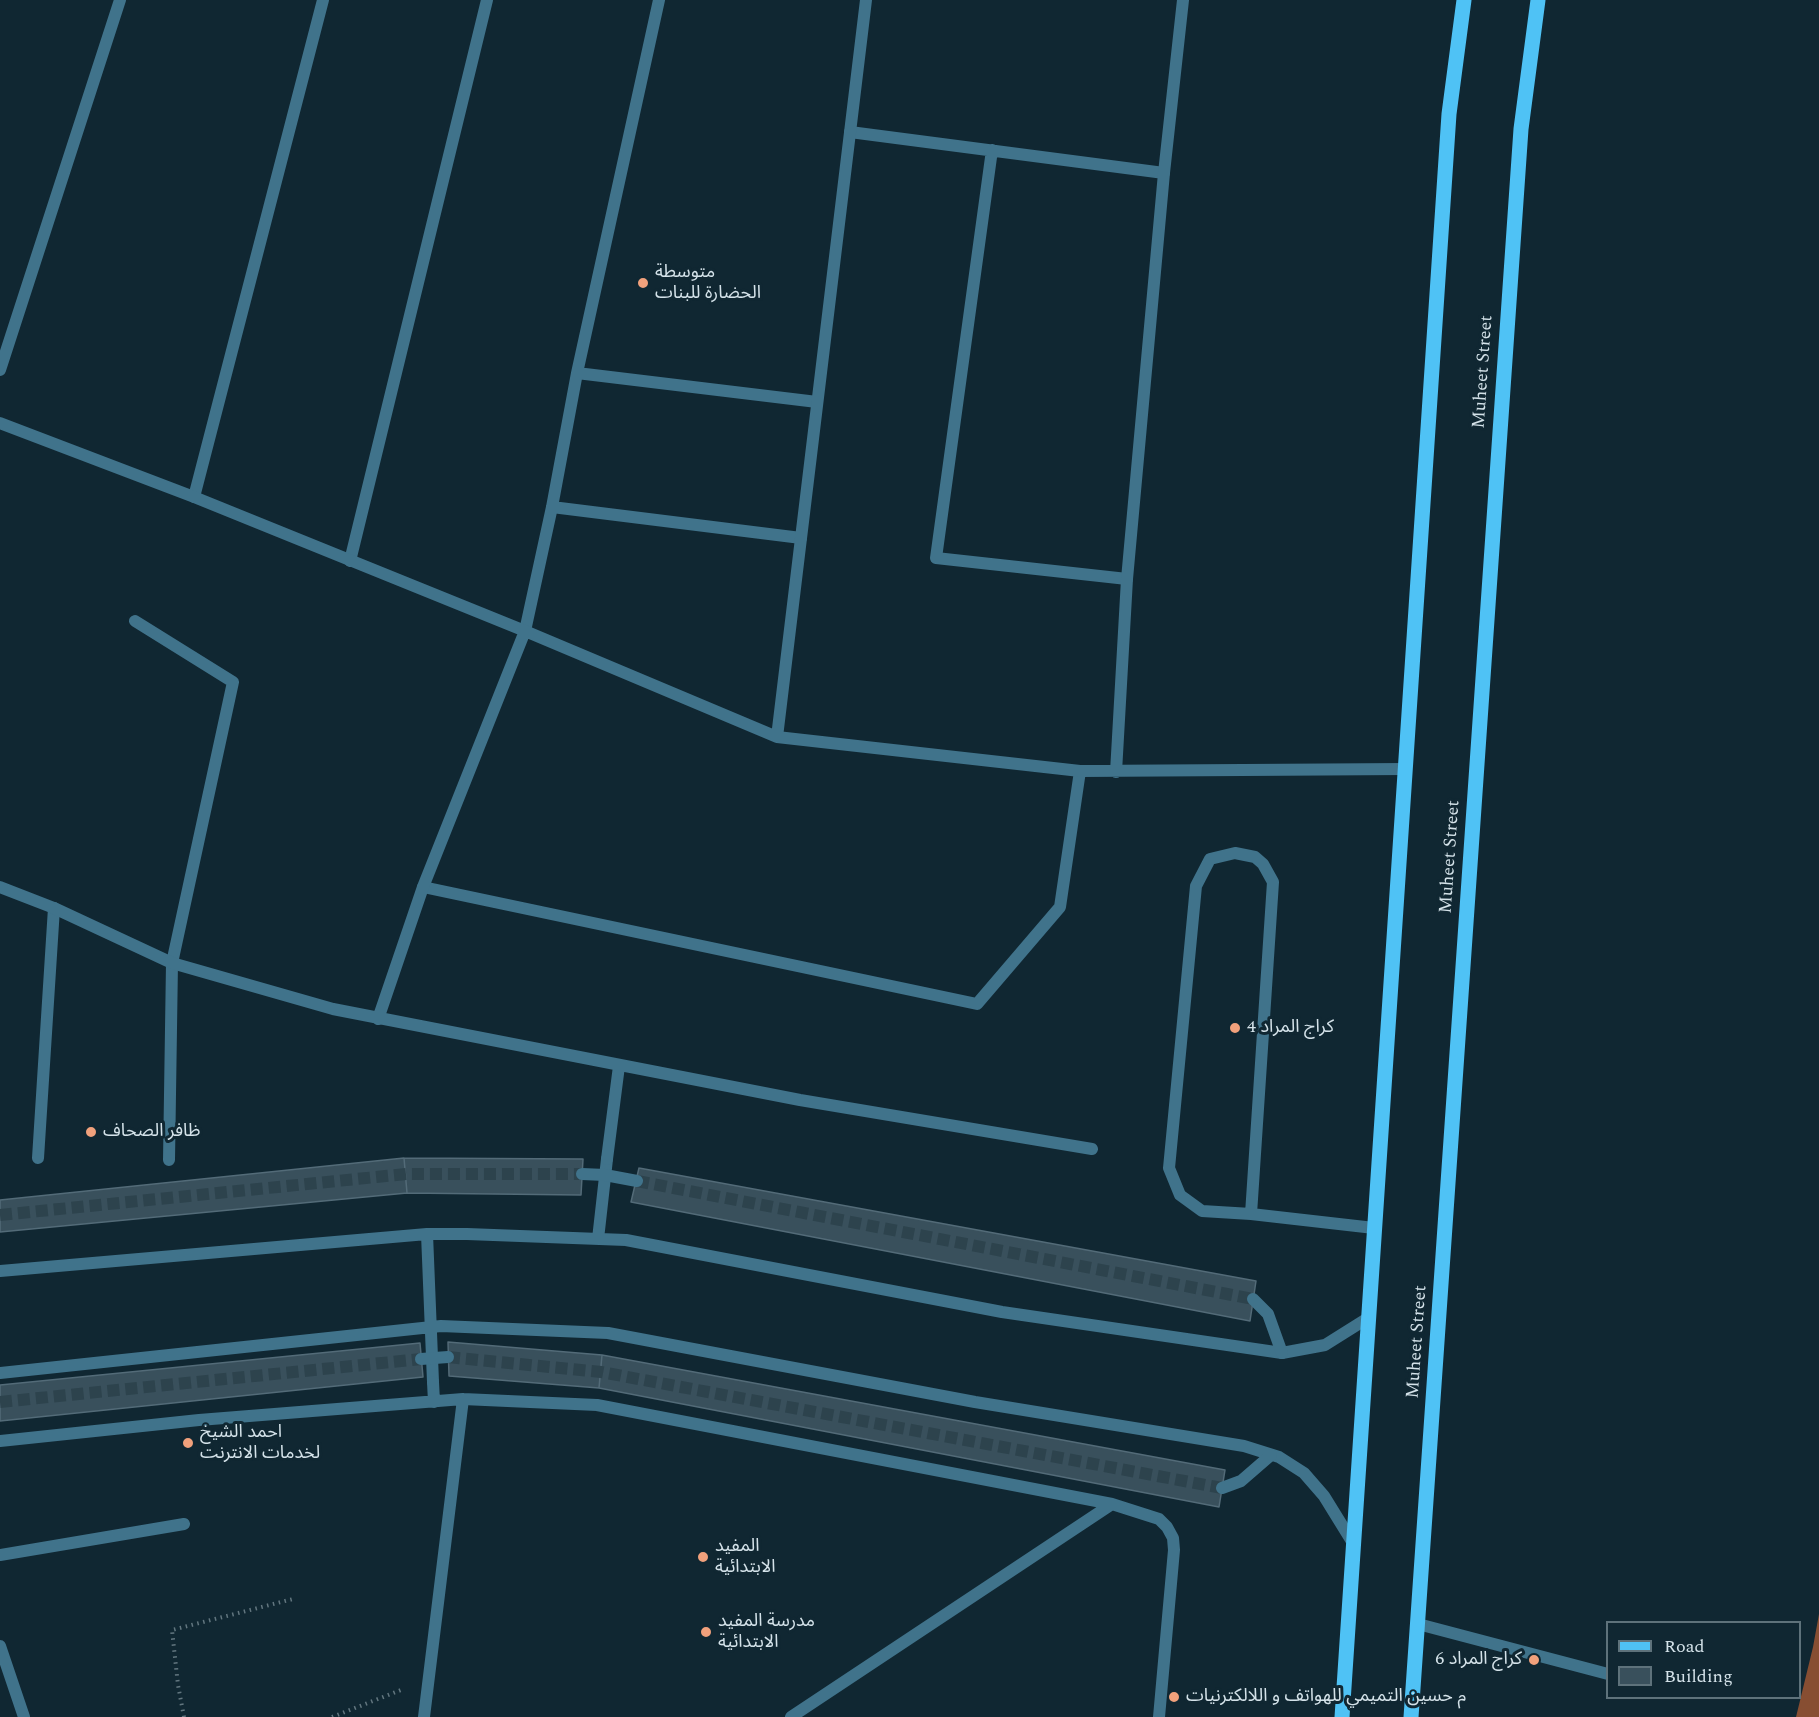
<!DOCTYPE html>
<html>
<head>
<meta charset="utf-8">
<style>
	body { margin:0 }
	#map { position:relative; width:1819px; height:1717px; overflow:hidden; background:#102732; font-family:Spectral,serif }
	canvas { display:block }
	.legend { position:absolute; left:1606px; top:1621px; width:195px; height:78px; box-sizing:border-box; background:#102732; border:2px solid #5e727b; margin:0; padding:8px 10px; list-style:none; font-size:18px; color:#d4e2e9 }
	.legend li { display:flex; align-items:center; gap:12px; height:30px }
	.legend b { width:30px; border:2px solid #5e727b }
</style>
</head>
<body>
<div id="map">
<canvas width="1819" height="1717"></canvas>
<ul class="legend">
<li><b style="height:8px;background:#4fc2f5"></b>Road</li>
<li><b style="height:16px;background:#39505c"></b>Building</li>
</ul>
</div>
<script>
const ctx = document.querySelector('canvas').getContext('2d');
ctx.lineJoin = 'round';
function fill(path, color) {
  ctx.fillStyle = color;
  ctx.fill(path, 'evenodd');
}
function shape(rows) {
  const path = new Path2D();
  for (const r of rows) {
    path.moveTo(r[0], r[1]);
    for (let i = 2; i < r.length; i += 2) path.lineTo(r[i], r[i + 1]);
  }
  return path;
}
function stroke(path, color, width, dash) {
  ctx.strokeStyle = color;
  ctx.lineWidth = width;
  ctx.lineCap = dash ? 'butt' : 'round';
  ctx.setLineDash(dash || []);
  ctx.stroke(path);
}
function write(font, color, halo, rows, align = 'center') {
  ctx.font = font + ' Spectral,"Noto Sans Arabic",serif';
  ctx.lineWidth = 6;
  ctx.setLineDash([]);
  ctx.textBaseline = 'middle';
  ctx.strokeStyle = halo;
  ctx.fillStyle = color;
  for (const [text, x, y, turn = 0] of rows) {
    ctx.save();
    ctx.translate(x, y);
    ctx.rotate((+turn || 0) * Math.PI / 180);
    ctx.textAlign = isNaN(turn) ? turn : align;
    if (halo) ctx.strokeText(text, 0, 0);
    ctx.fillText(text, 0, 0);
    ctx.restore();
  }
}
const water = shape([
	[1819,1614,1819,1717,1796,1717,1813,1647]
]);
const building = shape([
	[404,1158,583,1159,581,1195,407,1193,404,1158],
	[404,1158,407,1193,0,1232,0,1200,404,1158],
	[639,1168,1256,1281,1250,1321,631,1202,639,1168],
	[448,1342,602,1355,599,1388,449,1376,448,1342],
	[420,1343,423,1377,0,1421,0,1385,420,1343],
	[602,1355,1225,1470,1219,1507,599,1388,602,1355]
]);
const pedestrianTunnel = shape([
	[637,1181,1253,1299],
	[0,1215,406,1174,582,1174],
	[448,1357,601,1372,1222,1488],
	[0,1402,421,1359]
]);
const path = shape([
	[184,1717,178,1685,172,1630,293,1599],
	[332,1717,401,1690]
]);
const service = shape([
	[850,132,1164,173],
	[992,150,936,558,1127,579],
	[577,373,817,402],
	[194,497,323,0],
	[552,507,801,538],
	[350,561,487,0],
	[135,621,233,682,172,963,169,1160],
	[525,631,552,507,577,373,659,0],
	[423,887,977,1004,1060,907,1080,771],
	[38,1158,54,908],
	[1251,1214,1273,882,1263,864,1255,857,1235,853,1210,859,1196,886,1169,1168,1180,1195,1202,1211,1251,1214,1374,1228],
	[427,1234,433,1382],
	[598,1239,607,1159],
	[0,1271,427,1234,467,1234,626,1240,1002,1312,1282,1353,1325,1345,1368,1318],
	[0,1373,441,1326,608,1333,975,1402,1244,1446,1279,1457,1304,1473,1324,1496,1353,1543],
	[0,1555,184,1524],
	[1418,1624,1608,1674],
	[0,1646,24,1717]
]);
const pedestrian = shape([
	[582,1174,605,1175,637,1181],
	[1253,1299,1268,1314,1282,1353],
	[421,1359,448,1357],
	[1222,1488,1241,1481,1271,1455]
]);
const minor = shape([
	[0,370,120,0],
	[0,423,194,497,525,631,777,737,1080,771,1406,769],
	[777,737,866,0],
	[1116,772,1127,579,1164,173,1183,0],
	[0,887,54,908,172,963,333,1009,800,1100,1092,1149],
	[378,1019,423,887,525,631],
	[607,1159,619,1066],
	[433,1382,434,1402],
	[0,1441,199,1420,463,1399,597,1405,1112,1504,1159,1519,1167,1527,1173,1538,1174,1550,1159,1717],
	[424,1717,463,1399],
	[791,1717,1112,1504]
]);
const primary = shape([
	[1342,1717,1449,114,1464,0],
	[1411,1717,1521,129,1538,0]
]);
const markers = [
	[643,283,6,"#f1a17c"],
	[1235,1028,6,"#f1a17c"],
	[91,1132,6,"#f1a17c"],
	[188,1443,6,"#f1a17c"],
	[703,1557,6,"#f1a17c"],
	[706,1632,6,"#f1a17c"],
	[1534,1660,6,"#f1a17c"],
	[1174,1697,6,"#f1a17c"]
];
const poiNames = [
	["متوسطة",655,273],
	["الحضارة للبنات",655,294],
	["كراج المراد 4",1247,1028],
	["ظافر الصحاف",103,1132],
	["احمد الشيخ",200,1433],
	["لخدمات الانترنت",200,1454],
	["المفيد",715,1547],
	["الابتدائية",715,1568],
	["مدرسة المفيد",718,1622],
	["الابتدائية",718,1643],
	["كراج المراد 6",1522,1660,"right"],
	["م حسين التميمي للهواتف و اللالكترنيات",1186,1697]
];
const streetNames = [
	["Muheet Street",1484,372,-86],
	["Muheet Street",1451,857,-86],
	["Muheet Street",1418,1342,-86]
];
fill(water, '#874e32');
fill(building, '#39505c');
stroke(building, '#536b78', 1.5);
stroke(pedestrianTunnel, '#2d434d', 12, [12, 6]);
stroke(path, '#62767f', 4, [1.5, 4.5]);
stroke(service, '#40738b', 12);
stroke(pedestrian, '#40738b', 12);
stroke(minor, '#40738b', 12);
stroke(primary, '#4fc2f5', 15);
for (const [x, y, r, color] of markers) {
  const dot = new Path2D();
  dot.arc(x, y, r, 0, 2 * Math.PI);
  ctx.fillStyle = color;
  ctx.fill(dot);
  stroke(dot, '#102732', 2);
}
write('18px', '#d4e2e9', '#102732', poiNames, 'left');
write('18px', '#d4e2e9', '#102732', streetNames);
</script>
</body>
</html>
